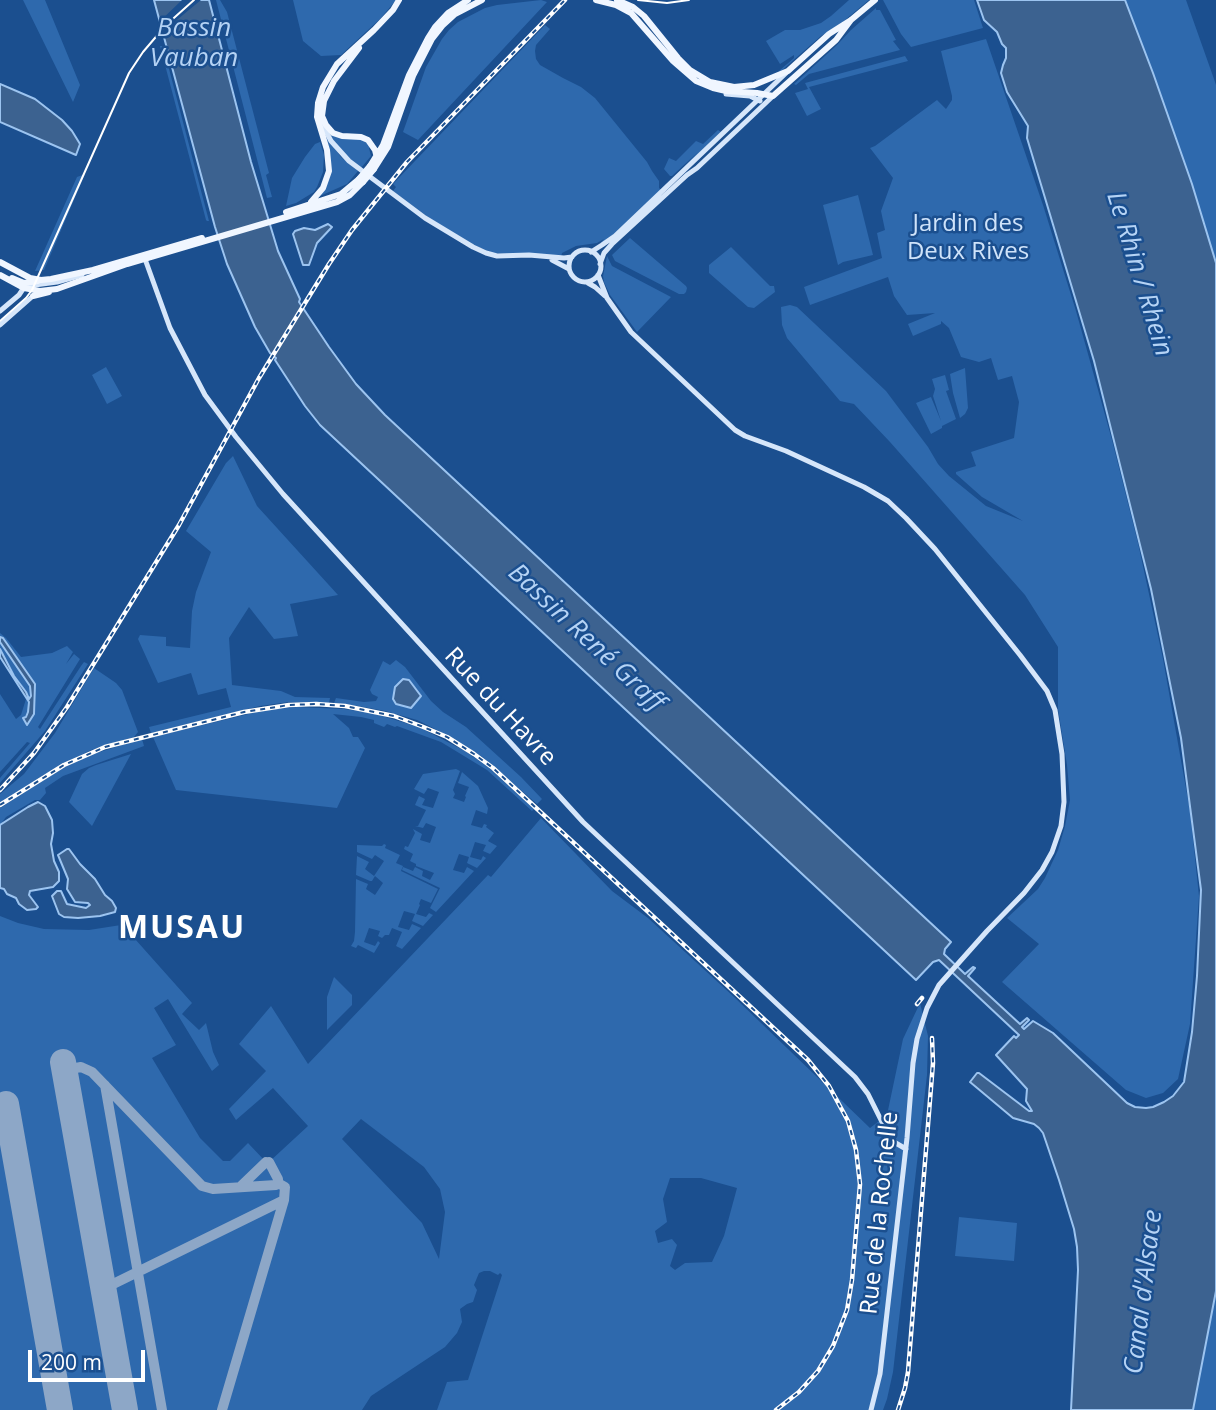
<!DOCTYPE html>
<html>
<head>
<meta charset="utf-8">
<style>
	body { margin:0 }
	#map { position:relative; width:1216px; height:1410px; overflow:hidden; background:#1b4f8f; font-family:"Open Sans",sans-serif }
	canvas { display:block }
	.scale { position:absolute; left:28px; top:1350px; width:117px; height:32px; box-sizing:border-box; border:4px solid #fff; border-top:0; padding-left:9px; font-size:21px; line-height:24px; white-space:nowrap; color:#fff; -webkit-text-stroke:5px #1b4f8f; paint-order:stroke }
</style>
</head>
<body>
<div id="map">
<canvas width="1216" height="1410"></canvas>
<div class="scale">200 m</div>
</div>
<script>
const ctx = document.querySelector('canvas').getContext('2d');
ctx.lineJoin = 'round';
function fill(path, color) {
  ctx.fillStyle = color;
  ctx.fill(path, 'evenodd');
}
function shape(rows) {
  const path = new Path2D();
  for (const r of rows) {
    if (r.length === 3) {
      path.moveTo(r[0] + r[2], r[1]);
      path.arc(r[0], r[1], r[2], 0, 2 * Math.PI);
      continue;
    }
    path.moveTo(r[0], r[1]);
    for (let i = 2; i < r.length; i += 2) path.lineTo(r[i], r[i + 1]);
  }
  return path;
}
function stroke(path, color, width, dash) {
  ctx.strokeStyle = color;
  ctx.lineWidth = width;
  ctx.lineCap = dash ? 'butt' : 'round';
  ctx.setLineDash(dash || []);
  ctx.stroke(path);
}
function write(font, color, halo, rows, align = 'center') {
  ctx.font = font + ' "Open Sans",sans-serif';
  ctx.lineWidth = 5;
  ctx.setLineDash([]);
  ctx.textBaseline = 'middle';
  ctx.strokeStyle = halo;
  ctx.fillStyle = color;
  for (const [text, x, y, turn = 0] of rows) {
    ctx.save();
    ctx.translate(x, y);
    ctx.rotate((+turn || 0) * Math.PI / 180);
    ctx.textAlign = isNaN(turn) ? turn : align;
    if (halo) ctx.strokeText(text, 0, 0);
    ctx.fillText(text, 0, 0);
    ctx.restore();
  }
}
const green = shape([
	[23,0,45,0,80,85,73,102],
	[216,0,220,0,227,12,269,173,266,175,272,197,267,198],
	[293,0,396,0,381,18,341,55,321,56,303,41],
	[541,0,547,2,418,140,403,132,426,67,442,39,449,30,458,22,485,8,497,5],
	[849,0,869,0,839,25,821,36,780,72,779,71,794,58,794,55,780,64,766,41,785,30,800,30,821,23,831,16],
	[883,0,974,0,983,28,911,47,901,34],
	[1125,0,1186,0,1214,79,1216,85,1216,263,1192,184,1153,73],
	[876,8,876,10,880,10,896,40,893,41,900,50,809,74,796,85,794,84,837,45,851,30],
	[545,25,550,29,536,45,535,51,536,59,540,65,563,78,581,87,595,98,647,162,652,171,659,181,659,188,661,190,613,235,599,245,604,239,597,243,576,246,562,253,561,257,493,253,478,247,432,220,393,191,396,187,393,184],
	[986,39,1043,205,1076,311,1112,440,1138,543,1163,659,1190,811,1199,896,1190,1024,1178,1079,1163,1093,1146,1098,1126,1090,1002,982,1039,944,1007,918,1038,889,1045,878,1058,850,1065,826,1070,800,1067,765,1058,709,1058,647,1025,595,890,442,854,404,840,401,787,338,782,325,781,307,790,305,797,307,886,391,928,447,938,464,949,476,986,506,1023,521,982,497,956,474,956,472,976,466,971,452,1014,438,1019,402,1012,376,998,380,991,358,979,362,961,357,949,328,941,321,941,324,913,336,908,324,935,313,907,315,894,296,888,277,810,305,804,287,882,258,877,233,885,230,881,211,893,178,870,148,875,146,937,100,946,109,952,100,952,96,941,51],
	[160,46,163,46,209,221,207,221,206,220],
	[905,56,908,61,809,87,821,109,807,116,795,93,808,89,805,83],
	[718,130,721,132,674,177,698,152,672,176,670,176,664,169,669,158,676,161,696,141,703,144],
	[330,133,361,139,371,146,369,148,371,156,361,168,349,159,334,143],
	[325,135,341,157,358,171,347,184,320,196,329,175],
	[320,142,324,155,323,172,317,187,314,192,296,203,286,206,292,178,305,157,315,144],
	[85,174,44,270,35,271,77,177],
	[858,195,873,255,843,262,838,265,823,205],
	[630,238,686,286,687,288,686,292,684,294,679,294,615,261,612,255],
	[731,247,770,286,774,286,775,292,754,308,748,307,709,273,709,265],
	[607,256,612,266,671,297,637,332,610,295,604,282,603,276],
	[106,367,122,396,107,404,92,375],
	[965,368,968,408,965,414,960,418,953,393,950,374],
	[945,375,949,390,946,391,956,419,942,426,942,428,931,434,916,403,931,397,941,421,933,396,935,389,932,379],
	[233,456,257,506,338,595,290,604,298,636,274,639,249,607,229,638,232,685,281,691,295,697,330,698,329,703,289,702,260,706,151,733,149,727,231,707,226,688,198,695,191,673,158,683,138,639,140,635,166,637,166,646,190,648,192,611,196,592,211,552,186,531,226,463],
	[0,633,6,638,21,657,52,653,67,646,73,652,66,664,74,654,80,659,38,727,40,729,81,666,84,662,88,664,45,731,0,783,0,778,30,743,27,742,0,772,0,694,16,719,21,715,26,699,0,657],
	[396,660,405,667,431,701,443,712,466,727,521,777,542,799,537,804,481,756,435,729,417,720,385,711,358,706,334,703,336,698,364,702,376,701,378,697,372,694,370,690,383,661,390,665],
	[94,668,116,683,122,690,138,732,134,737,91,750,71,760,42,776,0,803,0,794,24,774,55,733],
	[297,707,344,709,372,713,419,727,465,751,488,767,534,809,532,811,487,770,441,742,397,726,395,727,387,724,384,727,374,723,374,720,361,717,333,714,349,728,353,737,358,737,365,748,337,808,176,790,153,737,265,710],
	[142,739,144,746,63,776,45,788,46,793,40,800,35,800,6,817,0,825,0,808,50,776,83,757],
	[131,754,92,826,69,802,82,774,89,768,96,765],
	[456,769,460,771,453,790,455,794,453,798,464,802,466,797,465,796,469,787,458,783,462,772,478,786,488,808,487,814,476,810,471,825,482,828,484,824,487,825,486,827,494,833,488,841,497,846,490,854,483,851,486,845,475,842,470,857,481,860,483,856,486,858,477,868,467,863,469,857,459,854,453,870,464,873,467,867,474,871,436,912,430,908,440,888,402,870,403,867,413,871,415,867,423,871,422,876,430,880,434,873,416,866,416,864,410,861,413,854,404,849,405,846,408,847,415,833,413,829,422,834,420,840,430,843,436,827,426,823,423,828,415,826,418,826,426,810,415,805,419,796,425,799,422,805,433,808,439,792,428,788,424,794,414,789,423,774],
	[541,818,612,891,648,918,733,996,870,1128,887,1115,903,1039,920,1003,928,1036,927,1075,893,1372,887,1399,883,1410,437,1410,447,1382,468,1380,502,1275,500,1273,498,1275,490,1271,484,1271,479,1273,474,1285,477,1290,473,1302,467,1304,460,1309,462,1322,457,1333,445,1347,371,1396,362,1410,0,1410,0,916,18,923,44,929,89,930,121,925,127,930,192,1003,182,1014,199,1030,206,1023,213,1052,219,1065,212,1071,168,999,154,1008,176,1045,152,1058,200,1138,223,1161,230,1161,248,1143,266,1162,269,1162,308,1126,273,1088,236,1120,229,1109,266,1071,239,1044,271,1006,308,1064,488,875,491,877],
	[361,1119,424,1167,440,1189,445,1212,439,1259,422,1223,342,1139],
	[670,1178,701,1178,737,1188,724,1236,712,1262,685,1263,675,1270,670,1266,677,1245,672,1239,658,1243,655,1231,667,1222,663,1199],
	[384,844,386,845,385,848,400,855,396,863,403,866,401,871,438,889,431,903,421,899,419,904,420,905,416,914,426,917,429,913,433,915,423,926,412,921,415,914,404,911,398,927,409,930,412,924,421,928,402,949,396,946,402,932,392,928,389,935,385,935,382,938,378,936,380,931,369,928,364,942,375,946,378,941,380,943,374,953,358,945,356,948,351,946,354,941,355,932,356,879,368,884,366,889,375,895,383,883,375,876,372,881,370,881,356,875,357,856,369,862,365,869,374,876,384,861,375,855,372,859,357,852,357,845,382,846],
	[334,977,352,995,352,1005,327,1030,327,997],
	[959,1217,1017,1223,1014,1261,955,1256],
	[1216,1291,1216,1410,1193,1410,1194,1400]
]);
const water = shape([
	[154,0,209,0,251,162,278,251,300,299,299,302,329,347,356,384,385,415,951,942,945,949,944,954,965,974,973,967,975,968,968,976,1020,1024,1027,1018,1029,1020,1022,1027,1024,1029,1033,1021,1053,1033,1127,1103,1135,1107,1146,1108,1153,1107,1164,1102,1173,1096,1184,1082,1192,1032,1197,976,1201,890,1181,738,1151,589,1094,361,1027,138,1028,126,1007,92,1001,73,1003,65,1006,58,1006,48,1002,44,997,32,984,20,977,0,1125,0,1153,73,1192,184,1216,263,1216,1291,1193,1410,1071,1410,1078,1270,1077,1247,1074,1229,1059,1180,1043,1133,1039,1128,1034,1124,1013,1118,970,1082,977,1073,979,1073,1029,1111,1032,1111,1026,1101,1027,1089,996,1055,1014,1036,1016,1038,1019,1035,939,960,933,962,916,980,320,425,305,406,275,360,276,358,270,353,255,327,227,264,215,227,154,0],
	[0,84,35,99,62,120,72,131,80,144,76,155,0,122,0,84],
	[328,224,332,227,317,243,309,265,303,265,293,234,295,231,304,228,315,230,328,224],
	[0,637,3,638,35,684,34,714,27,725,23,718,26,717,28,712,29,702,0,657,0,649,14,676,26,692,29,699,31,696,30,686,0,642,0,637],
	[403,679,409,680,421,696,411,708,396,704,393,699,395,687,403,679],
	[38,802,45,806,52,820,53,833,51,844,54,861,59,872,59,881,53,887,30,891,29,895,38,907,36,909,27,910,19,904,16,898,7,894,4,889,0,888,0,825,28,807,38,802],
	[67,849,69,849,80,864,95,879,105,895,112,901,116,908,115,912,100,916,78,918,64,917,59,914,52,896,57,891,61,891,67,904,86,908,90,905,88,903,75,902,67,889,68,879,58,855,67,849]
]);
const pier = shape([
	[182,0,201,0,178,19,160,38,157,24]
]);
const taxiway = shape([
	[65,1070,81,1067,92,1072,202,1186,213,1189,276,1185,278,1183,278,1179,269,1162],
	[105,1085,162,1410],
	[240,1187,266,1162],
	[103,1289,284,1200],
	[222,1410,284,1200,285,1187,278,1183]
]);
const runway = shape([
	[63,1062,125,1410],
	[6,1104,60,1410]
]);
const secondary = shape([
	[726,94,750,96,760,101],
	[321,122,331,141,349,161,425,218,473,247,486,253,497,256,529,255,564,258,572,257],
	[585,266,16],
	[591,252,602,245,615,236,786,73],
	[145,259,170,328,205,395,236,437,283,494,583,822,855,1077,868,1094,890,1138,894,1142,906,1149],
	[552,260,569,269],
	[600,264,604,253,612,244,687,175,697,168,773,96],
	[598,275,607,298,631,332,735,430,745,436,786,451,864,487,888,501,906,518,935,549,1020,655,1047,691,1055,710,1062,754,1064,802,1061,826,1052,852,1042,870,1024,893,987,931,939,985,927,1008,917,1039,913,1063,907,1138,880,1374,871,1410],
	[588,283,595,287,605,296],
	[27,286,57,282,82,275],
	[0,311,19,295,25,286],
	[0,325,34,295]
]);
const primary = shape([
	[596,0,616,5,631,13,673,61,696,81,713,88,726,91,757,93,773,96,836,40,851,20],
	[617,0,633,7,644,16,678,58,690,70,710,82,734,87,754,85,788,71,829,34,851,20,875,0],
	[359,48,334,81,324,101,322,116,326,125,333,133,342,136,361,137,368,140,375,150,377,158],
	[370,166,383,145,409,75,428,38,435,27,448,13,468,0],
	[374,169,388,147,413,76,432,39,443,25,455,14,482,0],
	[311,202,323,188,329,171,327,150,317,117,318,103,323,87,337,64,374,30,393,10,399,0],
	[286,212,341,194,359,179],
	[0,262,30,278,41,280,51,279,93,270,202,238],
	[0,275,24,288,40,291,57,289,127,264,337,202,350,195,363,182],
	[12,278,24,283,38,281],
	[33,296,49,292]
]);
const tram = shape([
	[638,0,667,3,689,0],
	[0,321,26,298,32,290,129,73,143,52,166,25,194,0]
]);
const rail = shape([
	[0,790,34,753,67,707,179,525,259,378,329,264,352,230,407,162,565,0],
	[0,805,64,765,105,747,244,712,289,705,316,704,345,706,394,716,421,726,447,737,474,754,493,768,808,1060,829,1086,848,1121,856,1150,860,1184,852,1280,847,1310,833,1346,818,1371,799,1392,776,1410],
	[917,1004,922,998],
	[898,1410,905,1388,908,1372,933,1063,932,1038]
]);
const primaryBridge = shape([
	[359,179,370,166],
	[363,182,374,169]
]);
const parkNames = [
	["Jardin des",968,224],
	["Deux Rives",968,252]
];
const streetNames = [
	["Rue du Havre",500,707,47],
	["Rue de la Rochelle",880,1213,-84]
];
const waterNames = [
	["Bassin",194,29],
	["Vauban",194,59],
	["Le Rhin / Rhein",1139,274,73],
	["Bassin René Graff",586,638,43],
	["Canal d'Alsace",1144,1292,-83]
];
const districtNames = [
	["MUSAU",182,929]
];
fill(green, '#2e69ad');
fill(water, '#3c6290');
stroke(water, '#9cc4f0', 2);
fill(pier, '#1b4f8f');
stroke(taxiway, '#8da7c7', 10);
stroke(runway, '#8da7c7', 26);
stroke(secondary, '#d6e6fa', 5);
stroke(primary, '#f0f6ff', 6);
stroke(tram, '#fff', 2);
stroke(rail, '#fff', 4.5);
stroke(rail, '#1b4f8f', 2, [5]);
stroke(primaryBridge, '#f0f6ff', 6);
write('24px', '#cfe3fa', '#1b4f8f', parkNames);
write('24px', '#fff', '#1b4f8f', streetNames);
write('italic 26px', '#b5d3f5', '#1b4f8f', waterNames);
ctx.letterSpacing = '2px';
write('bold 32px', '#fff', '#1b4f8f', districtNames);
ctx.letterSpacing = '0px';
</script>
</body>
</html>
